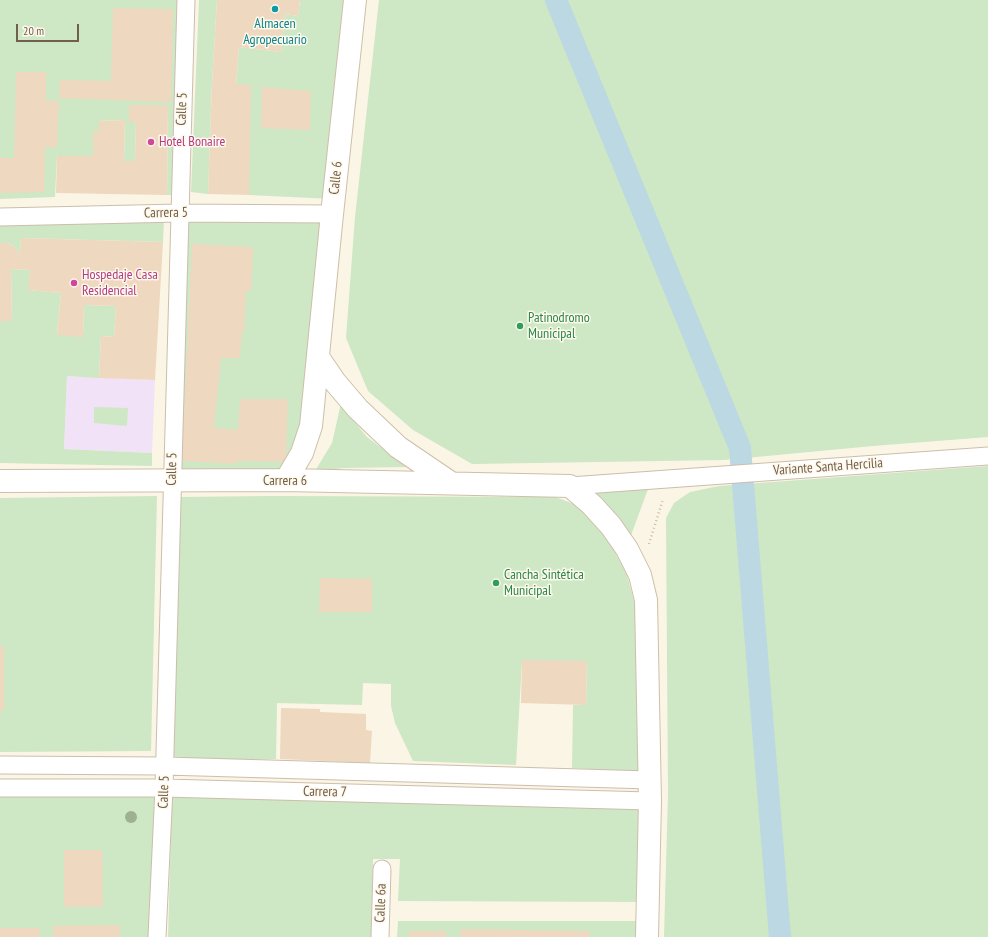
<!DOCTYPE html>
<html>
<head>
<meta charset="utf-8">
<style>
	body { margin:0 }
	#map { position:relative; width:988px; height:937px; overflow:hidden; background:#fbf5e5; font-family:"PT Sans Narrow",sans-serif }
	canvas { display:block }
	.scale { position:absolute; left:16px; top:24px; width:63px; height:18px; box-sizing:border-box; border:2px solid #725e4c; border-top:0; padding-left:5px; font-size:12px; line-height:14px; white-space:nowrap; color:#725e4c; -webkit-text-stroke:3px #fef9eb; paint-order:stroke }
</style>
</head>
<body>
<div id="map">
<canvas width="988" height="937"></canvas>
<div class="scale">20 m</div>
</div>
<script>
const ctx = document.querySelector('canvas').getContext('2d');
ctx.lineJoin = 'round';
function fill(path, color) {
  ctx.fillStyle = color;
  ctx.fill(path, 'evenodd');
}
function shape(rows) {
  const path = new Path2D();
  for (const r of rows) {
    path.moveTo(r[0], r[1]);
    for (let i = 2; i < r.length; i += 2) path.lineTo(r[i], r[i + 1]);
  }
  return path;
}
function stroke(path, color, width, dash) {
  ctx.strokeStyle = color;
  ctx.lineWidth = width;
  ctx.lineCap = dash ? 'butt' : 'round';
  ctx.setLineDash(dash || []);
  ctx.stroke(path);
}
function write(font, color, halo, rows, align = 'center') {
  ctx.font = font + ' "PT Sans Narrow",sans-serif';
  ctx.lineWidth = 3;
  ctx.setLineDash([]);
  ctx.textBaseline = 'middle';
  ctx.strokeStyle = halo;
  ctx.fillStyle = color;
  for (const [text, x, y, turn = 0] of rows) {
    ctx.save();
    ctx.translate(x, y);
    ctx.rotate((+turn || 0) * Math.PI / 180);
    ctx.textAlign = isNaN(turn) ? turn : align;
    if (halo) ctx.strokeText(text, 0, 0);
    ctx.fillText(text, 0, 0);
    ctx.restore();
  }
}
const education = shape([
	[67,376,155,380,152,453,64,449]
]);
const green = shape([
	[0,0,177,0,174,195,167,195,168,105,130,105,129,122,136,122,135,161,124,161,125,120,99,121,99,131,93,131,93,156,57,156,55,197,0,199],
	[199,0,217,0,212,83,208,194,191,192],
	[300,0,351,0,332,199,249,195,249,161,236,84,239,47,281,52,285,14,298,16],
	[379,0,988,0,988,437,873,446,724,460,472,464,413,430,368,391,346,338,355,217],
	[164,218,163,242,21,238,20,254,12,245,7,243,0,243,0,222],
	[185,219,324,219,304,427,285,474,177,474],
	[11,269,30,270,29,290,61,293,57,334,83,336,84,305,116,306,114,337,101,336,99,378,67,376,64,449,152,453,152,466,0,463,0,321,12,321],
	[342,399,352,419,367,437,407,467,344,468,315,471,332,443],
	[94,407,128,408,127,426,94,423],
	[988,466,988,937,664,937,668,794,666,518,674,503,690,492,719,486],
	[648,489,630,538,591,492],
	[157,496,151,751,0,752,0,498],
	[270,496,555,497,574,504,593,522,609,541,627,575,636,609,640,772,572,768,573,705,586,705,587,661,522,661,516,765,413,761,395,723,391,706,391,684,363,683,362,705,277,703,276,759,171,761,181,497],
	[162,792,154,937,0,937,0,794],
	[172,796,641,807,640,902,398,901,400,859,373,859,371,937,168,937],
	[398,921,639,921,638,937,397,937]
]);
const canal = shape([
	[556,0,740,448,780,937]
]);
const building = shape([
	[217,0,300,0,298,16,285,14,281,52,239,47,236,84,251,85,249,195,208,194,212,83],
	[113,8,173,9,171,102,59,98,60,80,111,81],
	[16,72,46,72,46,101,59,101,57,147,45,147,44,192,0,193,0,158,14,158],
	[262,87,311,91,310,130,261,128],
	[129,105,168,105,167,195,56,193,57,156,93,156,93,131,99,131,99,121,125,120,124,161,135,161,136,122,129,122],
	[21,238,163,242,155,380,99,378,101,336,114,337,116,306,84,305,83,337,57,335,61,293,28,290,30,270,11,269,12,321,0,321,0,243,7,243,12,245,20,254],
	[192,244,253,247,251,291,246,291,244,332,242,332,240,358,221,358,214,428,238,430,240,399,288,399,286,462,237,461,236,464,182,461],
	[320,578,372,579,372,612,319,612],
	[0,647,4,647,4,711,0,711],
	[522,660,587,661,586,705,521,703],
	[281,708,320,709,320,712,366,714,366,730,372,731,370,763,280,759],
	[64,850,102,850,103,907,64,907],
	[120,925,120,937,53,937,53,926],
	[0,928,40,928,39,937,0,937],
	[461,929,590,931,590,937,460,937],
	[409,931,446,931,446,937,409,937]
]);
const path = shape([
	[649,544,663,499]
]);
const street = shape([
	[0,217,179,213,332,214],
	[570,486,988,456],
	[0,765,165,766,650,780],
	[0,788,164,788,650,801],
	[157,937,164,788,186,0],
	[380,937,382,869]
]);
const secondary = shape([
	[318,357,335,382,358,409,398,447,451,483],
	[286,480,302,453,311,426,331,224,355,0],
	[0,481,286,480,570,486,592,505,611,526,627,549,640,575,646,600,650,801,647,937]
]);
const trees = [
	[131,817]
];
const markers = [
	[275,9,4,"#0f9aa8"],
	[151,142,4,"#d1479c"],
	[74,283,4,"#d1479c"],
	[520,326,4,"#2e9e5b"],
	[496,583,4,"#2e9e5b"]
];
const cultureNames = [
	["Almacen",275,24],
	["Agropecuario",275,40]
];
const streetNames = [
	["Calle 5",182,109,-88],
	["Calle 6",336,178,-84],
	["Carrera 5",166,213,-1],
	["Variante Santa Hercilia",828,467,-4],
	["Calle 5",172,469,-89],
	["Carrera 6",285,481],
	["Calle 5",164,792,-88],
	["Carrera 7",325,792,1],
	["Calle 6a",381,903,-88]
];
const hotelNames = [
	["Hotel Bonaire",159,142],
	["Hospedaje Casa",82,275],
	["Residencial",82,291]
];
const leisureNames = [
	["Patinodromo",528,318],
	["Municipal",528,334],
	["Cancha Sintética",504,575],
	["Municipal",504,591]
];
fill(education, '#f2e2f7');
fill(green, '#cee7c5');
stroke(canal, '#bbd8e3', 22);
fill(building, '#eed8bf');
stroke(street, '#ccbeac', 19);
stroke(secondary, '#cebfaa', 24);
stroke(path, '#d3bba2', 2.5, [1, 3]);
stroke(street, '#fff', 17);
stroke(secondary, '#fff', 22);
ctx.fillStyle = '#9eb28f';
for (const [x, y] of trees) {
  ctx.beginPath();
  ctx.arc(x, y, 6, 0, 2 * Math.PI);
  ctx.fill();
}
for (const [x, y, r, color] of markers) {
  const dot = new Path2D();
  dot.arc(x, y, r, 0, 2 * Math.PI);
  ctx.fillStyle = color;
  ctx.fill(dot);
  stroke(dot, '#fef9eb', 1.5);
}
write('14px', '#0d838f', '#fef9eb', cultureNames);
write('14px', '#725e4c', '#fef9eb', streetNames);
write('14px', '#b23c85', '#fef9eb', hotelNames, 'left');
write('14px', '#27864d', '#fef9eb', leisureNames, 'left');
</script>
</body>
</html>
